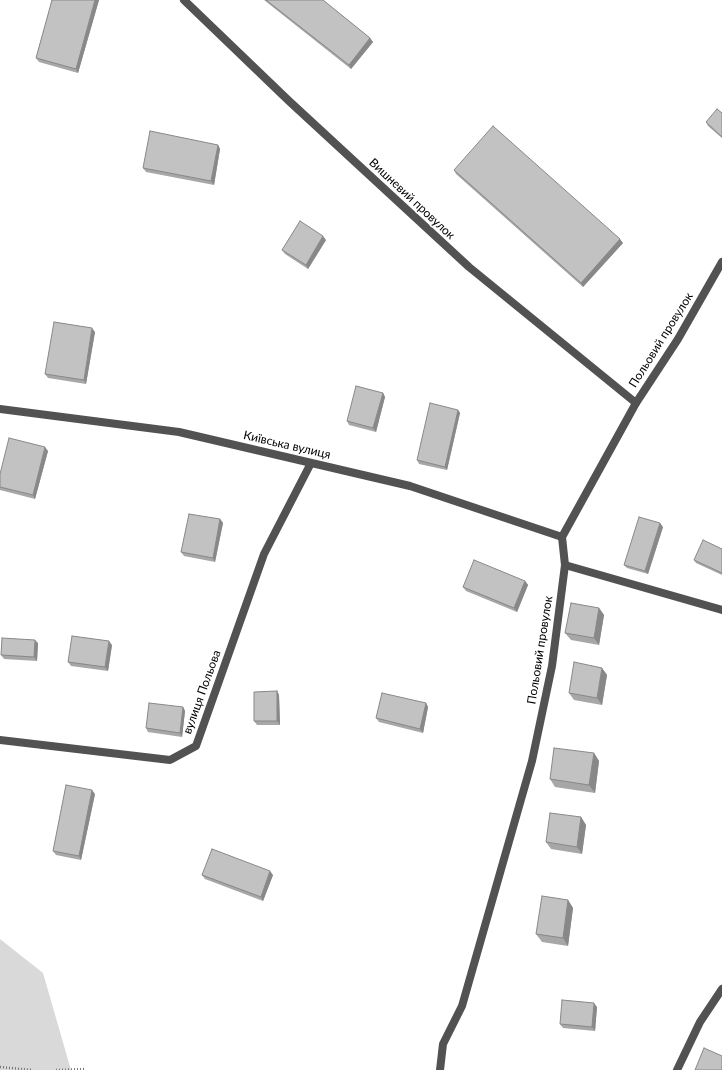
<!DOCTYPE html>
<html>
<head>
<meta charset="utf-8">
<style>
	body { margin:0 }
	canvas { display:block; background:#fff }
</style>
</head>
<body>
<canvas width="722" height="1070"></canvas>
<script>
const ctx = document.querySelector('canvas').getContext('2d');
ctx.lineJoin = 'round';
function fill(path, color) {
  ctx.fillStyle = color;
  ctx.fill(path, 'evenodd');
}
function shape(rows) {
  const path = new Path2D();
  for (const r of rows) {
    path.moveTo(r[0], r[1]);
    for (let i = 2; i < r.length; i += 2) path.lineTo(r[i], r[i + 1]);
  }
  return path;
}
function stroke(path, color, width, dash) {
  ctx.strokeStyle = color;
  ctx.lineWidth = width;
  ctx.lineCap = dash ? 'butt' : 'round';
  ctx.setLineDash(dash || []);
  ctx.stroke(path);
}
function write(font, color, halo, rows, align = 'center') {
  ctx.font = font + ' Lato,sans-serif';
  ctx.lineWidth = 3;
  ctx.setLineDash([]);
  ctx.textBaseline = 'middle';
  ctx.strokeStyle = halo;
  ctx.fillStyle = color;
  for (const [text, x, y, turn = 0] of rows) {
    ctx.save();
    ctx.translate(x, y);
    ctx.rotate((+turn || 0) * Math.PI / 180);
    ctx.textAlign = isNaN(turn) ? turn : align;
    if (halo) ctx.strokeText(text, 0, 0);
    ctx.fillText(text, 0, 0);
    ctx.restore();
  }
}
const green = shape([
	[0,939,43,973,71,1070,0,1070]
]);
const path = shape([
	[0,1067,33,1070],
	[56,1070,86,1069]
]);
const lane = shape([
	[184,0,289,101,469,267,636,403],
	[565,565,722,610]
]);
const street = shape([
	[0,409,179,432,410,486,562,537],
	[0,740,170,760,196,746,264,554,311,463],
	[440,1070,443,1044,462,1006,532,761,552,666,565,565,562,537,636,403,678,339,722,262],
	[677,1070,700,1022,722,989]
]);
const wall = shape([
	[52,0,99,0,78,73,39,62,36,58],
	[264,0,323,0,370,38,373,42,351,69],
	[722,113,722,138,708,126,706,122],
	[218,145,220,149,214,185,146,172,143,168],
	[454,170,623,243,583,287,456,174],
	[326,240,308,269,285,254,282,250],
	[95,332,86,384,48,378,45,374],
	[383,393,385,397,376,432,349,425,347,421],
	[458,410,460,413,447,470,419,464,417,460],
	[48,451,35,499,0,490,0,474],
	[220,519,223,523,215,562,184,556,181,552],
	[663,527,648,574,627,568,624,565],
	[722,549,722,575,696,563,694,560],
	[525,581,528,585,517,612,466,591,463,587],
	[599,608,604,615,599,645,571,640,565,633],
	[38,643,37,661,4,659,1,655],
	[112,645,108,671,71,666,68,662],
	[602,668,607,675,602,705,574,700,569,693],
	[277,691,279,695,280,725,257,725,254,721],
	[426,703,428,707,423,733,379,722,376,718],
	[183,707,185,711,182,737,148,732,146,728],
	[594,753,599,761,595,793,555,787,550,779],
	[95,794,81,860,56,855,53,851],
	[581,817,586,825,582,854,551,849,546,842],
	[202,875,273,875,263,901,205,879],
	[568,900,573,908,568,946,542,942,536,934],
	[597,1007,595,1031,563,1028,560,1024]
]);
const shadedWall = shape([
	[95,0,99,0,78,73,76,69],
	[370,38,373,42,351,69,349,65],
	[218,145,220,149,214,185,211,181],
	[323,236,326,240,308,269,306,265],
	[620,239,623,243,583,287,581,283],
	[92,328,95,332,86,384,84,380],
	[383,393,385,397,376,432,373,428],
	[458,410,460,413,447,470,445,467],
	[45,447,48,451,35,499,33,495],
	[220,519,223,523,215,562,213,558],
	[660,523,663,527,648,574,645,571],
	[525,581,528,585,517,612,514,608],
	[599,608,604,615,599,645,594,638],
	[35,640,38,643,37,661,34,657],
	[109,641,112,645,108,671,105,667],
	[602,668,607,675,602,705,597,698],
	[277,691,279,695,280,725,277,721],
	[426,703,428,707,423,733,420,729],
	[183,707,185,711,182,737,180,733],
	[594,753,599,761,595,793,589,785],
	[92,790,95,794,81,860,79,856],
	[581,817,586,825,582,854,577,847],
	[270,871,273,875,263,901,261,897],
	[568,900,573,908,568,946,563,938],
	[594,1003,597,1007,595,1031,592,1027]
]);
const building = shape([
	[52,0,95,0,76,69,36,58,52,0],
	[266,0,323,0,370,38,349,65,266,0],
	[717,109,722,113,722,137,706,122,717,109],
	[493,126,620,239,581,283,454,170,493,126],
	[150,131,218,145,211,181,143,168,150,131],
	[300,221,323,236,306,265,282,250,300,221],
	[54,322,92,328,84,380,45,374,54,322],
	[356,386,383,393,373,428,347,421,356,386],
	[430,403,458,410,445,467,417,460,430,403],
	[9,438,45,447,33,495,0,487,0,474,9,438],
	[189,514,220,519,213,558,181,552,189,514],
	[639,517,660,523,645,571,624,565,639,517],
	[703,540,722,549,722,573,694,560,703,540],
	[474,560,525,581,514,608,463,587,474,560],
	[571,603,599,608,594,638,565,633,571,603],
	[72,636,109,641,105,667,68,662,72,636],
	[2,638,35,640,34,657,1,655,2,638],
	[574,662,602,668,597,698,569,693,574,662],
	[277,691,277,721,254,721,254,692,277,691],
	[382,693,426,703,420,729,376,718,382,693],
	[149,703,183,707,180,733,146,728,149,703],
	[554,748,594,753,589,785,550,779,554,748],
	[66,785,92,790,79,856,53,851,66,785],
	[550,813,581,817,577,847,546,842,550,813],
	[212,849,270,871,261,897,202,875,212,849],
	[542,896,568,900,563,938,536,934,542,896],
	[562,1000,594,1003,592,1027,560,1024,562,1000],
	[704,1048,722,1056,722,1070,695,1070,704,1048]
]);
const streetNames = [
	["Вишневий провулок",412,199,43],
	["Польовий провулок",661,340,-58],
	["Київська вулиця",287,445,13],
	["Польовий провулок",540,650,-81],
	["вулиця Польова",202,692,-70]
];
fill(green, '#d9d9d9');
stroke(path, '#747474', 2.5, [1, 2]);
stroke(lane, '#525252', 8);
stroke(street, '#525252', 8);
fill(wall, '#a7a7a7');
fill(shadedWall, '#888');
fill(building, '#c2c2c2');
stroke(building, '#888', 1);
write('12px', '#000', '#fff', streetNames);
</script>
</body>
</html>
